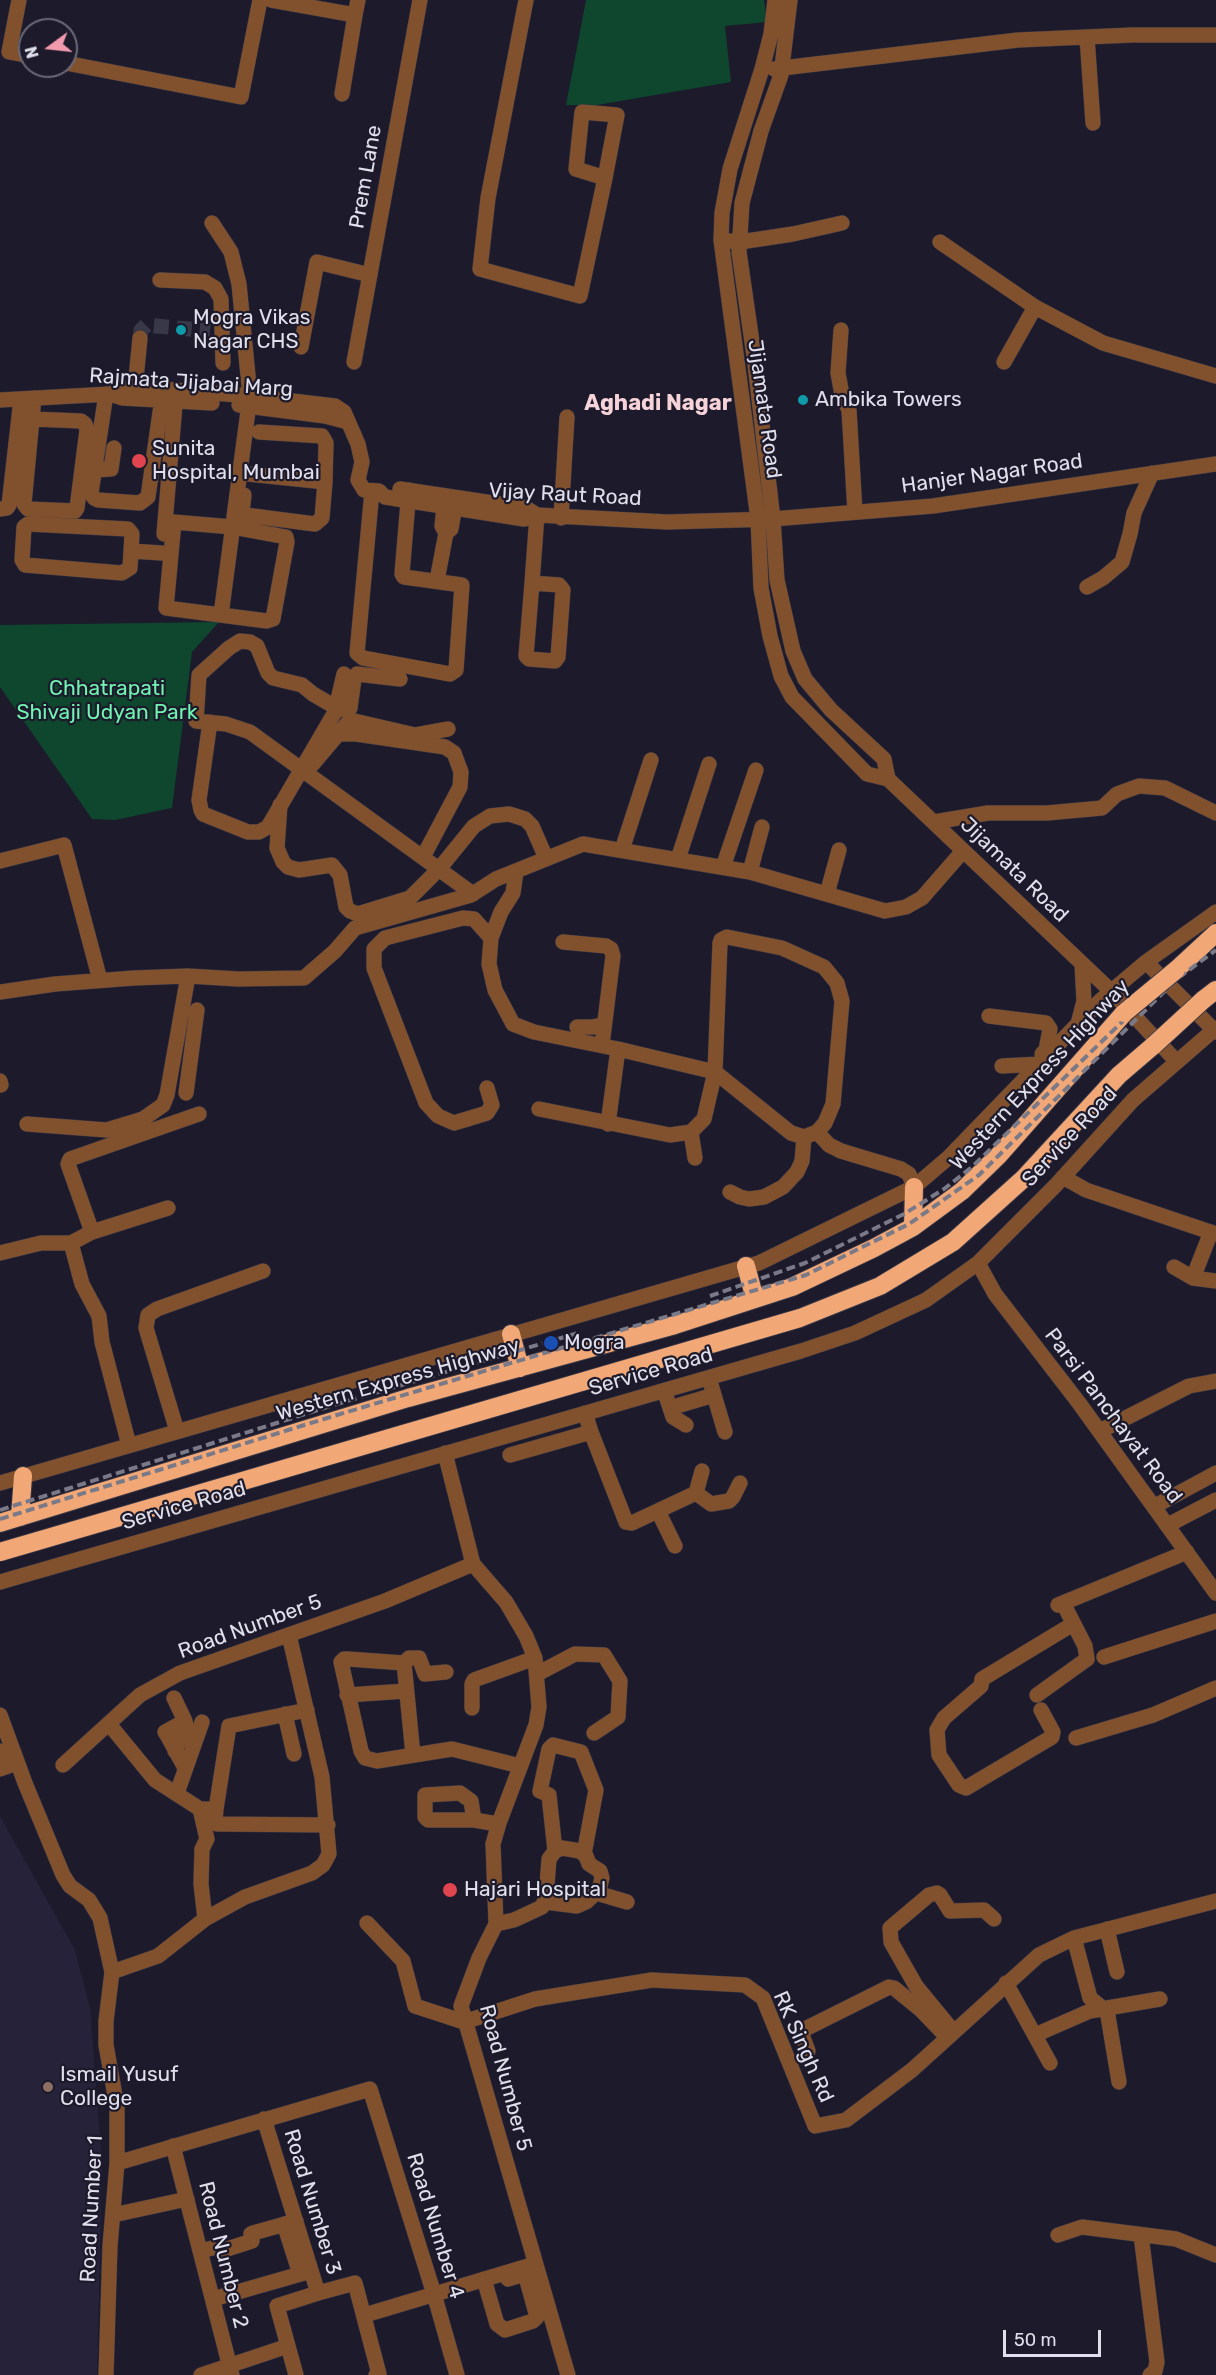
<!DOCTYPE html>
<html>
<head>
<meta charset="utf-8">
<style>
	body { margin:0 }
	#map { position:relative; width:1216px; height:2375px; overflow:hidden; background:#1c1a2b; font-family:Rubik,sans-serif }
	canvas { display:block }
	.north { position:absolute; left:18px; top:18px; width:60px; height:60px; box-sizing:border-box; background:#1c1a2b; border:2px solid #6a6978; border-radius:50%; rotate:255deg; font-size:16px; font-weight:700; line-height:24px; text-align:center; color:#e0dfeb }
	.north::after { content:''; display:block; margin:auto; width:21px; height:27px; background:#f29aad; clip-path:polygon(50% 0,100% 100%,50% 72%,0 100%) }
	.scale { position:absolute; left:1003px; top:2330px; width:98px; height:27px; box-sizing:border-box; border:3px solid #e0dfeb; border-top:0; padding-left:8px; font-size:18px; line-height:21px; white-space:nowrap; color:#e0dfeb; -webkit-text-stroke:4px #1c1a2b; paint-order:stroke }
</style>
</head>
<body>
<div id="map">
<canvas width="1216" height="2375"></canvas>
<div class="north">N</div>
<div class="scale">50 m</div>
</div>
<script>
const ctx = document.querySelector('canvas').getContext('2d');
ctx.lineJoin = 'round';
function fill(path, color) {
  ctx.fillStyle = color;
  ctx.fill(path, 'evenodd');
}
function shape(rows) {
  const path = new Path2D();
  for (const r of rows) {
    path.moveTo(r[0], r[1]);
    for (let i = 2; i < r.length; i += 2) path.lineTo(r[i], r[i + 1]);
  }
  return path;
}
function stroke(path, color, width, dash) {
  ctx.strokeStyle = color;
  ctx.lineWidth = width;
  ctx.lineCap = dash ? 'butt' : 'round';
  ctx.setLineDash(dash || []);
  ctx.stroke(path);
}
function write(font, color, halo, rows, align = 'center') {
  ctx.font = font + ' Rubik,sans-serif';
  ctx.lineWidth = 4.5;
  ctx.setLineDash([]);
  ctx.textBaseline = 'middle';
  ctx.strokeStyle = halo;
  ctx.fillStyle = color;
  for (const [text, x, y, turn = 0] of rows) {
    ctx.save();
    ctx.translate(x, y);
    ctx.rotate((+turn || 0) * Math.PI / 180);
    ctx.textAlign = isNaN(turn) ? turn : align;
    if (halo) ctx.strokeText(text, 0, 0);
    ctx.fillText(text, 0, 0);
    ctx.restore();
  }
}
const built = shape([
	[0,1816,75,1950,90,2008,102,2165,97,2375,0,2375]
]);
const green = shape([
	[586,0,764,0,767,22,725,26,731,82,597,105,566,105],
	[219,622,192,652,172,808,115,820,92,819,0,687,0,625]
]);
const minorTunnel = shape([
	[140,338,141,330,146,325,210,331]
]);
const minor = shape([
	[19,0,9,52,30,56],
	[271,0,355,15,358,0],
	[526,0,488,198,480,269,580,296,605,178,617,115,582,112,576,169,605,178],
	[775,0,771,34,762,69,730,169,722,213,721,240,758,519,761,588,770,636,781,676,792,697,867,774,888,779,1112,992,1177,1062],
	[790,0,781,75,761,131,742,203,739,252,754,356,773,519,777,580,793,651,805,679,831,710,884,759,888,779],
	[1087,37,1093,123],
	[66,63,241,97,260,0],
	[774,69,1018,40,1132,35,1216,35],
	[342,94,355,15],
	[212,223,231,252,239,284,250,396,221,615],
	[730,241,740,242,793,234,842,223],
	[940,242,1035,307,1103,343,1216,376],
	[160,280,205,282,215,288,221,299,223,363],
	[841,330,838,373,842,395,849,410,855,512],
	[301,347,317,262,370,275],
	[354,362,420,0],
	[1004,362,1035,307],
	[135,389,140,338],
	[106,394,91,493,94,498,98,500,140,503,148,497,163,391],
	[110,394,123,389,163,389,250,396,335,406,344,412,358,444,362,462,358,480,364,490,379,491,385,497,524,519,537,515,667,522,773,519,933,506,1216,464],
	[0,400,110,394,122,398,212,403],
	[239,405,325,416,348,422],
	[32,419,81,421,85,424,87,430,77,508,75,511,28,509,24,504,34,398],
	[259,432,322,436,326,443,325,482],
	[95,470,111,469,114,448],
	[239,473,325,482,322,518,315,524,245,515,242,512,244,495],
	[400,489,526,508,537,515],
	[372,491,357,653,363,658,450,674,456,670,462,585,404,577,402,574,409,490],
	[444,507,442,526,446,533,451,529,456,500],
	[0,509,7,508,9,505,21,399],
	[561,518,567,417],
	[174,522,232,527,286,537,287,542,273,619,267,621,166,608,174,522],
	[28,524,128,529,132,534,130,568,122,573,25,565,22,560,24,527,28,524],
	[164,534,176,393],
	[131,551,162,553],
	[438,575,446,533],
	[532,583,559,585,563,590,558,657,555,661,529,659,526,656,532,583,537,515],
	[1087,587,1103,578,1122,562,1130,534,1134,513,1152,473],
	[400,679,357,674,354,679,350,708,346,710,337,708,313,694,302,685,273,678,268,673,257,646,250,642,240,641,229,648,199,675,196,721,226,724,250,732,473,894],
	[210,722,199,800,201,810,203,814,248,832,259,832,268,827,335,712,344,674],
	[338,734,356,734,445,747,454,753,461,772,460,787,423,857],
	[312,765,350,720,415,735,448,729],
	[280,805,277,848,283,862,288,867,299,870,332,865,340,875,346,907,350,911,358,914,410,898,439,869,474,826,490,816,509,814,525,819,532,826,546,858],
	[934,822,988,813,1047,813,1102,808,1117,794,1139,786,1165,788,1216,813],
	[622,850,651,760],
	[678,859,709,764],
	[0,861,64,845,100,980],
	[723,867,756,770],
	[516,872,513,893,501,912,491,938,489,964,495,990,513,1024,534,1032,618,1049,715,1072,791,1133,804,1137,817,1132],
	[750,872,762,827],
	[827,894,839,850],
	[563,942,606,946,611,949,613,956,602,1045],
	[1146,962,1216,1032],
	[0,992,55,984,134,978,188,976,238,979,304,978,335,951,355,928,471,895,496,879,583,844,750,872,885,911,906,907,922,898,963,851],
	[989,1016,1046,1023,1050,1029,1046,1050,1042,1054],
	[1078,1024,1084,1001,1082,964],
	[577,1027,592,1027,604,1025],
	[1002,1066,1040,1064],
	[0,1081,1,1085],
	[487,1088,492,1105,487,1113,454,1123,438,1116,426,1103,374,968,374,949,385,938,463,918,474,919,491,938],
	[186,1093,197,1010],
	[539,1109,670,1135,691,1132,704,1119,715,1072,720,943,721,940,727,937,782,948,824,967,837,983,842,1001,833,1104,825,1123,817,1132],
	[27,1124,107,1130,143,1119,163,1105,167,1095,188,976],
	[608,1124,618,1049],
	[691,1132,695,1158],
	[817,1132,829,1145,841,1151,901,1169,909,1174,914,1187],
	[1063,1177,1086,1190,1216,1234],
	[730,1192,740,1197,749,1199,764,1197,783,1187,797,1172,802,1161,804,1137],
	[92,1232,168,1208],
	[71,1243,92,1232,68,1164,70,1159,199,1114],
	[0,1253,41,1243,71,1243,82,1284,99,1316,102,1342,129,1445],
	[978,1263,995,1294,1079,1403,1216,1593],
	[1174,1267,1193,1278,1216,1281],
	[1193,1278,1211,1232],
	[709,1378,725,1432],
	[667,1399,673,1417,686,1425],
	[670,1408,714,1395],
	[585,1413,591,1432,626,1522,632,1523,696,1493,711,1504,729,1501,733,1497,740,1483],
	[177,1431,146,1328,148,1315,157,1309,263,1271],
	[1100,1431,1189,1386,1216,1381],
	[445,1453,473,1564,506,1602,526,1636,535,1658,539,1707,536,1725,499,1823,493,1844,496,1924,479,1958,461,2006,568,2375],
	[510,1455,591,1432],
	[0,1483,759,1263,914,1187,948,1158,1101,1000,1146,962,1216,912],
	[696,1493,702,1471],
	[1155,1506,1216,1473],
	[658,1511,675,1546],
	[1168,1525,1216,1500],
	[0,1582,801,1351,855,1333,926,1300,978,1263,1056,1185,1133,1100,1216,1028],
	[1058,1605,1187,1552],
	[1104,1657,1216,1621],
	[404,1663,348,1659,344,1659,341,1662,361,1751,365,1758,377,1761,452,1749,520,1766],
	[537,1674,575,1654,604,1655,620,1681,618,1717,594,1733],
	[347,1695,406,1691],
	[1037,1695,1087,1659,1085,1646,1063,1603],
	[174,1698,185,1721],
	[472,1708,472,1684,474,1680,535,1658],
	[1041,1710,1053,1732,1052,1737,966,1788,959,1785,939,1755,937,1730,944,1718,981,1686,982,1679,1073,1624],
	[285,1714,294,1754],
	[0,1715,25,1783,63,1875,70,1886,89,1900,100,1918,112,1972,106,2021,106,2045,117,2107,117,2163,110,2246,106,2375],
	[109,1724,155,1780,200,1809,207,1839,202,1849,201,1884,205,1919,158,1956,112,1972],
	[1076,1738,1153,1715,1216,1688],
	[0,1751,6,1767],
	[175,1751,186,1726,185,1721,165,1732,167,1735,185,1768],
	[413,1755,404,1663,409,1658,419,1658,425,1674,446,1672],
	[63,1765,140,1695,180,1673,385,1601,473,1564],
	[0,1769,17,1763],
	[177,1793,202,1722],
	[200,1809,216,1809,229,1726,307,1710],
	[216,1809,215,1822,217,1824,328,1825],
	[474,1820,428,1820,425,1817,425,1795,460,1793,471,1801,474,1820,498,1824],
	[555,1851,549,1795,540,1791,549,1749,553,1745,581,1752,596,1790,584,1854],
	[545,1902,577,1906,586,1902,599,1890],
	[205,1919,245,1897,312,1873,323,1865,329,1854,322,1777,289,1635],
	[367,1923,403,1961,415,2006,464,2022,535,1999,652,1980,745,1985,763,1998,815,2126,846,2120,912,2070,1039,1955,1074,1938,1216,1901],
	[496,1924,514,1920,542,1907,546,1898,549,1859,555,1851,562,1848,580,1851,586,1856,589,1864,600,1871,602,1878,599,1890,600,1894,627,1902],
	[1107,1929,1117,1972],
	[1074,1938,1090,1998,1106,2011,1108,2016,1119,2082],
	[1006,1983,1050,2063],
	[953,2031,916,1986,891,1942,890,1928,929,1895,937,1893,940,1895,950,1911,984,1910,994,1919],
	[1035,2035,1090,2011,1160,1999],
	[808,2051,802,2035,803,2030,889,1987,894,1988,921,2010,946,2036],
	[264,2119,318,2293,277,2306,296,2375],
	[173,2146,232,2375],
	[117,2163,370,2089,434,2294,457,2375],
	[113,2215,187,2199],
	[284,2224,300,2274],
	[1058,2235,1082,2227,1176,2239,1216,2255],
	[1141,2235,1157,2362,1155,2371,1150,2375],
	[200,2251,221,2246,224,2250,252,2241,251,2234,253,2233,296,2221],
	[484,2279,497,2324,505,2330,533,2321,537,2317,526,2277,521,2275,508,2279],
	[318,2293,355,2283,379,2374,376,2375],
	[213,2299,311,2271],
	[365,2315,535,2264],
	[201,2375,288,2346]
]);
const highway = shape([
	[1176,970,1216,933],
	[1203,1000,1216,990],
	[913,1227,914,1187],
	[746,1266,755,1299],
	[511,1334,520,1368],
	[20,1517,23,1476],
	[0,1523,408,1398,675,1325,792,1287,874,1248,913,1227,962,1191,999,1155,1124,1013],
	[0,1552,800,1318,880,1286,953,1242,1023,1179,1119,1075,1154,1045]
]);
const rail = shape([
	[710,1296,805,1263,904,1214,944,1189,972,1167,1123,1021],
	[0,1510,334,1405,578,1333],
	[0,1519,337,1415,806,1275,909,1224,979,1175,1177,979,1216,950]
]);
const highwayBridge = shape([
	[1124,1013,1176,970],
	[1154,1045,1203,1000]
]);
const markers = [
	[181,330,6,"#0f9aa8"],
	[803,400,6,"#0f9aa8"],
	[139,461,8,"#e0444e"],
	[551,1343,8,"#1a4fb4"],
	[450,1890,8,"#e0444e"],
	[48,2087,6,"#8d6e63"]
];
const streetNames = [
	["Prem Lane",366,177,-80],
	["Rajmata Jijabai Marg",191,383,4],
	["Jijamata Road",764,409,82],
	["Hanjer Nagar Road",992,474,-8],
	["Vijay Raut Road",565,495,3],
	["Jijamata Road",1014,870,44],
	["Western Express Highway",1040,1075,-47],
	["Service Road",1070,1137,-47],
	["Service Road",651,1372,-16],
	["Western Express Highway",398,1380,-16],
	["Parsi Panchayat Road",1113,1416,53],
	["Service Road",184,1506,-16],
	["Road Number 5",250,1627,-20],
	["RK Singh Rd",803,2047,66],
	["Road Number 5",505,2078,75],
	["Road Number 3",312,2202,73],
	["Road Number 1",92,2209,-87],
	["Road Number 4",435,2226,73],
	["Road Number 2",223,2255,76]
];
const poiNames = [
	["Mogra Vikas",193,318],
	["Nagar CHS",193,342],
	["Ambika Towers",815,400],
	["Sunita",152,449],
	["Hospital, Mumbai",152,473],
	["Mogra",564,1343],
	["Hajari Hospital",464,1890],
	["Ismail Yusuf",60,2075],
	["College",60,2099]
];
const parkNames = [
	["Chhatrapati",107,689],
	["Shivaji Udyan Park",107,713]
];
const neighbourhoodNames = [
	["Aghadi Nagar",658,404]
];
fill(built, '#262239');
fill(green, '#0e472d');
stroke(minorTunnel, '#393848', 15, [15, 8]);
stroke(minor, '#373646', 16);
stroke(highway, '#373646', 20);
stroke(minor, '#81512e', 15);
stroke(highway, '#f1a876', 18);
stroke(rail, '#7a7987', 4, [9, 4.5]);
stroke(highwayBridge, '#373646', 20, []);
stroke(highwayBridge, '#f1a876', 18);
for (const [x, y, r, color] of markers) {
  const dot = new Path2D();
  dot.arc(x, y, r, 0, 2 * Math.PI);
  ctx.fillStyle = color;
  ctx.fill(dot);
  stroke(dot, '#1c1a2b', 2);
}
write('21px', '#e0dfeb', '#1c1a2b', streetNames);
write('21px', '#e0dfeb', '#1c1a2b', poiNames, 'left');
write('21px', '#6ff4b2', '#1c1a2b', parkNames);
write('bold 22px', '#f6d2d9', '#1c1a2b', neighbourhoodNames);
</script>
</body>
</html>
